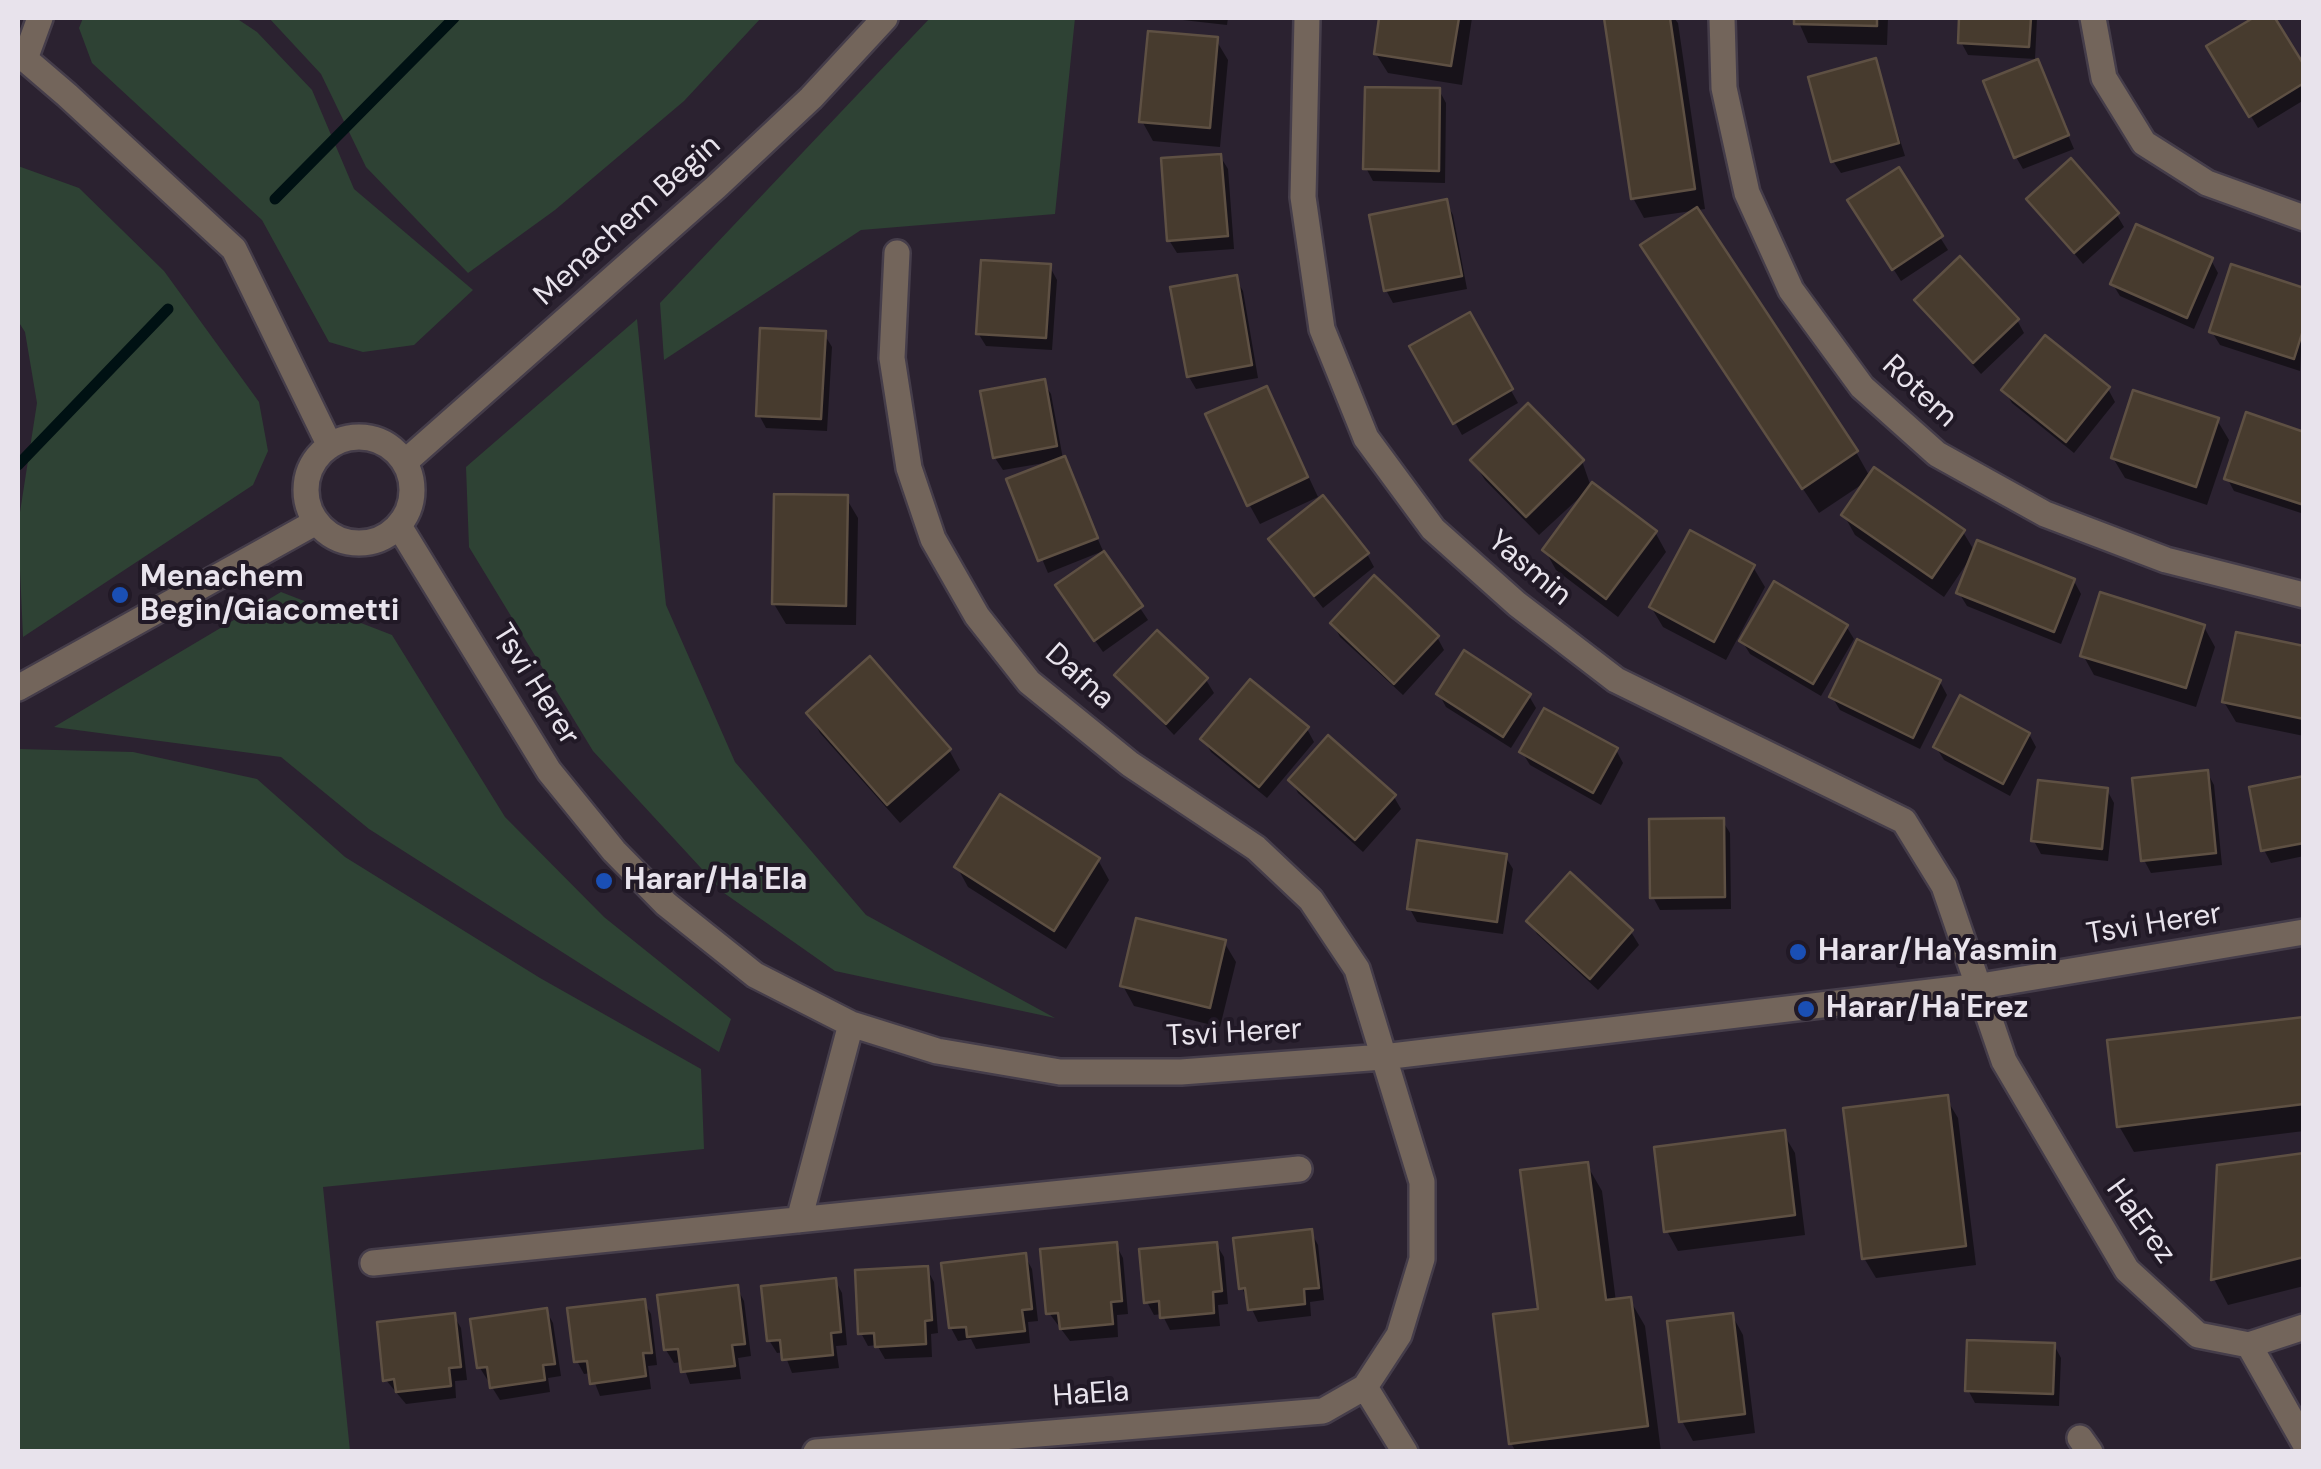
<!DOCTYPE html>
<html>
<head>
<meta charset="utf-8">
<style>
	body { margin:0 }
	#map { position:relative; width:2321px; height:1469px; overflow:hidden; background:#2b2230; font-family:"DM Sans",sans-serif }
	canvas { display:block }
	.frame { position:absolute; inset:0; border:20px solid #e8e3ec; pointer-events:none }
</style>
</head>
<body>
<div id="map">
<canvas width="2321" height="1469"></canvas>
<div class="frame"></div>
</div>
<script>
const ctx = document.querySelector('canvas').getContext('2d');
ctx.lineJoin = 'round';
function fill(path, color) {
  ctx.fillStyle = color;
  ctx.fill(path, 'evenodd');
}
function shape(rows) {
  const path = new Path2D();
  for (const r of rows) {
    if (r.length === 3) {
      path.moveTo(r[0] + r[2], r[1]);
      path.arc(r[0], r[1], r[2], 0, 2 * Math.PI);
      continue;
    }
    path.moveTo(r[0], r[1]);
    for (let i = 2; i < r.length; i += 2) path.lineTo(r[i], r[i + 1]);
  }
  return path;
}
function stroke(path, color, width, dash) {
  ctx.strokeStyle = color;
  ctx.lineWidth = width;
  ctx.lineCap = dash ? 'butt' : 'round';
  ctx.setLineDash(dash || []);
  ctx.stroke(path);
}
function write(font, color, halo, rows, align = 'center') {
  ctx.font = font + ' "DM Sans",sans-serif';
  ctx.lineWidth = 8;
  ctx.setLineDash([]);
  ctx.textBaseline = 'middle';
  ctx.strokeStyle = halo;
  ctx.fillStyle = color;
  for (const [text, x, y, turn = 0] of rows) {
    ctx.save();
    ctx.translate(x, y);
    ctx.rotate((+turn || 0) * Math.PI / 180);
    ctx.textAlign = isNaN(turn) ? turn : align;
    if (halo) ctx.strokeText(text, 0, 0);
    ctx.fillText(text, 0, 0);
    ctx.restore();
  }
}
const green = shape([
	[83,18,236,18,257,32,312,90,354,189,473,290,414,345,363,352,329,342,262,220,92,63,79,28],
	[269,18,761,18,684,101,555,210,468,273,366,167,321,74],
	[930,18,1075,18,1055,214,861,230,664,360,660,303],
	[18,166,79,188,164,271,259,402,268,451,253,485,23,637,18,525,37,403,25,332,18,321],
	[637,319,666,605,735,762,866,915,1055,1018,835,971,724,893,593,751,469,547,466,467],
	[281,592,392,635,505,817,604,917,731,1019,719,1052,369,829,281,757,54,727],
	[18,749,133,752,257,779,345,857,540,978,701,1069,704,1149,323,1187,350,1451,18,1451]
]);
const shadow = shape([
	[1165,18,1228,18,1227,25],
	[1382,18,1472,18,1462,85,1388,73,1376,54],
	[1607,18,1674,18,1678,23,1705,209,1644,218,1633,198],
	[1797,18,1888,18,1887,45,1808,43],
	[1962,18,2037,18,2035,59,1968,55,1961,42],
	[2257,18,2272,18,2304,70,2304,100,2258,128,2210,47],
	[1216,40,1228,60,1220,147,1153,141,1142,121],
	[1875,61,1905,156,1841,173,1833,161],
	[2037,62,2074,149,2023,169,2016,157],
	[1439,90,1446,103,1445,183,1373,181,1366,168],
	[1220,156,1228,169,1234,249,1177,253,1169,240],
	[1898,170,1948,250,1901,281,1858,213],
	[2029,199,2117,215,2124,227,2083,264],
	[1446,202,1453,215,1467,289,1393,303,1386,290],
	[2211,260,2218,273,2194,329,2120,296,2112,283],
	[1050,267,1057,280,1052,350,986,346,978,333],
	[1658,271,1856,452,1870,477,1963,532,1975,552,2074,581,2081,594,2061,644,1967,606,1959,593,1971,557,1944,597,1855,535,1844,515,1867,481,1819,513],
	[1235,278,1243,291,1258,378,1196,389,1189,377],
	[2304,290,2300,371,2220,345,2212,332],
	[1917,301,2017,320,2024,333,1981,374],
	[1469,316,1518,403,1462,435,1413,347],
	[824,334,832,347,827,431,766,428,759,415],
	[1043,382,1051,394,1063,459,1103,551,1048,573,1009,481,1050,462,1003,470,995,458],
	[2108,389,2115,402,2074,453,2012,403,2004,390],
	[1277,409,1318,497,1260,524,1249,504],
	[2217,420,2229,440,2207,505,2125,478,2113,458],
	[2304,434,2304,514,2234,491,2227,478],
	[1473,461,1582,461,1590,484,1655,532,1666,552,1618,617,1556,570,1545,550,1592,486,1539,535,1485,480],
	[846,498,858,518,856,625,786,624,774,604],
	[1279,552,1367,554,1374,567,1323,608],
	[1753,567,1765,587,1726,660,1663,627,1651,607],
	[1066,599,1140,608,1148,620,1103,652],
	[1333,624,1437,637,1444,650,1403,695,1340,637],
	[1846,626,1854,639,1821,696,1750,654,1742,641],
	[2204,627,2215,647,2196,707,2094,675,2083,655],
	[2304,649,2304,736,2236,722,2224,702],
	[1117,675,1206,680,1214,693,1174,735],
	[1940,682,1947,695,1920,749,1840,710,1832,697],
	[1439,694,1529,696,1536,708,1511,748,1446,707],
	[809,713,949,750,960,770,900,823,820,733],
	[1307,729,1314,742,1267,798,1211,752,1203,739],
	[2029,734,2036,747,2010,796,1944,760,1936,747],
	[1616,750,1623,763,1601,805,1530,765,1522,752],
	[2207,772,2214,785,2222,865,2151,873,2144,860],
	[2304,779,2304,856,2271,863,2264,850],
	[1291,780,1394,797,1401,809,1363,852,1298,793],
	[2107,790,2114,803,2108,861,2041,854,2034,841],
	[1722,820,1730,833,1731,909,1660,910,1653,897],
	[1505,856,1513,869,1503,934,1417,922,1410,909],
	[1098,860,1109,880,1066,949,968,887,957,867],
	[1570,876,1631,932,1639,945,1598,990,1537,934,1529,921],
	[1224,942,1236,962,1220,1027,1134,1006,1123,986],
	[2304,1019,2304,1131,2134,1152,2119,1126],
	[1946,1098,1958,1118,1976,1265,1876,1278,1864,1258],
	[1783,1133,1795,1153,1805,1235,1678,1251,1667,1231],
	[2304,1155,2304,1286,2228,1305,2214,1279],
	[1587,1165,1602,1191,1616,1302,1630,1300,1645,1326,1661,1452,1516,1452,1511,1443,1540,1311],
	[1311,1232,1318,1245,1324,1300,1310,1302,1311,1316,1258,1322,1242,1288],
	[1216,1244,1224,1257,1228,1304,1218,1305,1220,1326,1170,1330,1162,1314,1154,1315,1147,1302],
	[1116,1245,1123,1258,1128,1314,1117,1315,1118,1337,1070,1341,1049,1313],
	[1025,1256,1032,1269,1038,1321,1028,1322,1030,1343,976,1349,971,1339,958,1341,951,1328],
	[927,1269,934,1282,938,1333,931,1334,932,1357,885,1359,877,1345,868,1346,861,1333],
	[835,1280,842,1293,847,1345,836,1346,839,1368,792,1373,784,1352,777,1353,769,1340],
	[737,1288,744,1301,751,1356,738,1358,741,1379,690,1384,682,1362,674,1363,666,1350],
	[643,1301,651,1314,657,1365,648,1366,651,1389,600,1396,591,1373,584,1374,577,1361],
	[546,1310,553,1323,561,1376,548,1378,550,1392,500,1400,480,1368],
	[1732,1315,1743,1335,1755,1433,1693,1441,1682,1421],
	[454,1316,461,1328,467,1380,455,1381,456,1398,406,1404,386,1380],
	[2054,1345,2061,1358,2059,1406,1975,1403,1968,1390]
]);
const stream = shape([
	[275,199,454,18],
	[18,465,168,309]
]);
const building = shape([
	[1379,18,1459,18,1451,66,1374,54,1379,18],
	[1604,18,1670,18,1695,189,1631,199,1604,18],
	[1794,18,1877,18,1877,26,1794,24,1794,18],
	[1959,18,2031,18,2029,47,1958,43,1959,18],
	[2253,18,2275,18,2304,65,2304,83,2249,117,2206,46,2253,18],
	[1148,31,1218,37,1210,128,1139,122,1148,31],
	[1876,58,1899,143,1831,162,1808,77,1876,58],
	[2038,59,2069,135,2014,158,1983,81,2038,59],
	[1365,87,1440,88,1439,171,1363,169,1365,87],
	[1221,154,1228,236,1167,241,1161,158,1221,154],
	[2071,158,2119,213,2074,253,2026,199,2071,158],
	[1899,167,1943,236,1892,270,1847,200,1899,167],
	[1447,199,1462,276,1384,291,1369,215,1447,199],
	[1697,207,1858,451,1802,489,1640,245,1697,207],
	[2136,224,2213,258,2187,318,2110,284,2136,224],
	[1960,256,2019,319,1973,363,1914,300,1960,256],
	[981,260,1051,264,1046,338,976,334,981,260],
	[2231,264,2304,288,2304,327,2294,359,2209,332,2231,264],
	[1237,275,1252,365,1187,377,1170,287,1237,275],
	[1470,312,1513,389,1453,424,1409,346,1470,312],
	[760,328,826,331,821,419,756,416,760,328],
	[2045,335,2110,387,2066,442,2001,390,2045,335],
	[1045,379,1057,446,993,458,980,391,1045,379],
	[1267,386,1308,477,1247,506,1205,414,1267,386],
	[2133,390,2219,418,2196,487,2111,458,2133,390],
	[1528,403,1584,460,1526,517,1470,460,1528,403],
	[2246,412,2304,432,2304,505,2224,479,2246,412],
	[1065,456,1098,538,1038,561,1006,479,1065,456],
	[1874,467,1965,530,1932,578,1841,515,1874,467],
	[1592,482,1657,531,1606,599,1542,550,1592,482],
	[774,494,848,495,846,606,772,604,774,494],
	[1323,495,1369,553,1314,596,1268,539,1323,495],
	[1690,530,1755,565,1714,642,1649,607,1690,530],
	[1977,540,2075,579,2054,632,1956,593,1977,540],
	[1104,551,1143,606,1094,641,1055,585,1104,551],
	[1374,575,1439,636,1394,684,1330,623,1374,575],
	[1774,581,1848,625,1813,684,1739,641,1774,581],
	[2100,592,2205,625,2186,688,2080,656,2100,592],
	[1157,630,1208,678,1166,724,1114,675,1157,630],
	[2236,632,2304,646,2304,719,2222,702,2236,632],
	[1857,639,1941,680,1913,738,1829,697,1857,639],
	[1464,650,1531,694,1503,737,1436,694,1464,650],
	[870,656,951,749,887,805,806,713,870,656],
	[1250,679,1309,727,1259,787,1200,739,1250,679],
	[1960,695,2030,733,2003,784,1933,747,1960,695],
	[1544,708,1618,748,1593,793,1519,752,1544,708],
	[1328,735,1396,795,1355,840,1288,780,1328,735],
	[2208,770,2216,853,2141,861,2132,778,2208,770],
	[2304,776,2304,843,2261,851,2249,787,2304,776],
	[2038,780,2108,788,2102,849,2031,841,2038,780],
	[1000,794,1100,858,1054,931,954,867,1000,794],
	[1724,818,1725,897,1650,898,1649,819,1724,818],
	[1417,840,1507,854,1497,922,1407,909,1417,840],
	[1570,872,1633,930,1590,979,1526,921,1570,872],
	[1136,918,1226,940,1210,1008,1120,986,1136,918],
	[2304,1017,2304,1104,2117,1127,2107,1040,2304,1017],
	[1948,1095,1966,1246,1862,1259,1843,1108,1948,1095],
	[1785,1130,1795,1215,1664,1232,1654,1147,1785,1130],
	[2304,1153,2304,1257,2211,1280,2217,1165,2304,1153],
	[1588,1162,1606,1300,1631,1297,1648,1426,1509,1444,1493,1314,1538,1309,1520,1170,1588,1162],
	[1312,1229,1319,1288,1304,1289,1305,1304,1248,1310,1245,1288,1239,1289,1233,1238,1312,1229],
	[1117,1242,1122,1301,1111,1302,1113,1324,1060,1329,1058,1313,1046,1314,1040,1249,1117,1242],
	[1217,1242,1222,1291,1213,1292,1214,1313,1160,1318,1159,1301,1144,1303,1139,1249,1217,1242],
	[1026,1253,1032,1309,1022,1310,1025,1331,967,1337,966,1327,949,1328,941,1263,1026,1253],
	[928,1266,932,1320,925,1321,926,1344,875,1347,874,1333,858,1334,855,1270,928,1266],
	[836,1278,841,1332,831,1333,833,1355,782,1360,780,1340,767,1341,761,1286,836,1278],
	[738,1285,745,1344,732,1345,735,1366,681,1372,678,1349,664,1350,657,1295,738,1285],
	[645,1299,652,1353,643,1353,646,1376,590,1384,587,1361,574,1362,567,1308,645,1299],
	[547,1308,555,1364,543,1365,545,1380,490,1388,487,1367,477,1368,470,1319,547,1308],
	[455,1313,461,1367,449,1368,451,1386,396,1392,394,1379,383,1381,377,1322,455,1313],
	[1733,1313,1745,1414,1679,1422,1667,1321,1733,1313],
	[1967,1340,2055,1343,2053,1394,1965,1391,1967,1340]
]);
const minor = shape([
	[1307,18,1303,197,1322,329,1366,438,1433,529,1517,604,1616,680,1904,821,1944,886,2004,1061,2127,1270,2198,1335,2249,1345,2304,1442],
	[1722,18,1724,88,1747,193,1791,290,1862,387,1937,454,2045,514,2166,560,2304,595],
	[2093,18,2104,78,2144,143,2207,183,2304,218],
	[18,59,25,59,67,95,234,249,330,446],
	[25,59,40,18],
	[359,490,53],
	[405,462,716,187,811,98,885,18],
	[399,526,549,771,614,851,666,904,755,975,851,1024,937,1051,1060,1072,1181,1072,1383,1057,1981,986,2304,932],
	[18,688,316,522],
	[799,1220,851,1024],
	[373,1263,1299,1169],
	[2249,1345,2304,1327],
	[1365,1387,1405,1452],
	[2080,1438,2090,1452],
	[816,1452,1323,1411,1365,1387,1399,1335,1422,1259,1422,1182,1357,969,1311,900,1256,848,1130,764,1029,682,977,616,933,539,909,468,892,358,897,253]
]);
const markers = [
	[120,595,10,"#1a4fb4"],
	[604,881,10,"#1a4fb4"],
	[1798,952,10,"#1a4fb4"],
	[1806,1009,10,"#1a4fb4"]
];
const streetNames = [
	["Menachem Begin",628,221,-42],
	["Rotem",1919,392,43],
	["Yasmin",1529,569,40],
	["Dafna",1079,677,42],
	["Tsvi Herer",535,685,58],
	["Tsvi Herer",2154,925,-9],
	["Tsvi Herer",1234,1034,-3],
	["HaErez",2140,1222,54],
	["HaEla",1091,1395,-4]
];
const poiNames = [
	["Menachem",140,578],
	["Begin/Giacometti",140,612],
	["Harar/Ha'Ela",624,881],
	["Harar/HaYasmin",1818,952],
	["Harar/Ha'Erez",1826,1009]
];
fill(green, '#2e4234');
fill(shadow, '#0007');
stroke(stream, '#001113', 11);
fill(building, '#473b2e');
stroke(building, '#5e5043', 2.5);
stroke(minor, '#453d4a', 30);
stroke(minor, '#73655b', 25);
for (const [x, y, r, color] of markers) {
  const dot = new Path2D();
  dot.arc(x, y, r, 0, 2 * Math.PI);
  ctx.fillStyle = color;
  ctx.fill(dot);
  stroke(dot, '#211926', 4);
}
write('30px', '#e8e3ec', '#211926', streetNames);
write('bold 30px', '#e8e3ec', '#211926', poiNames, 'left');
</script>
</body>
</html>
